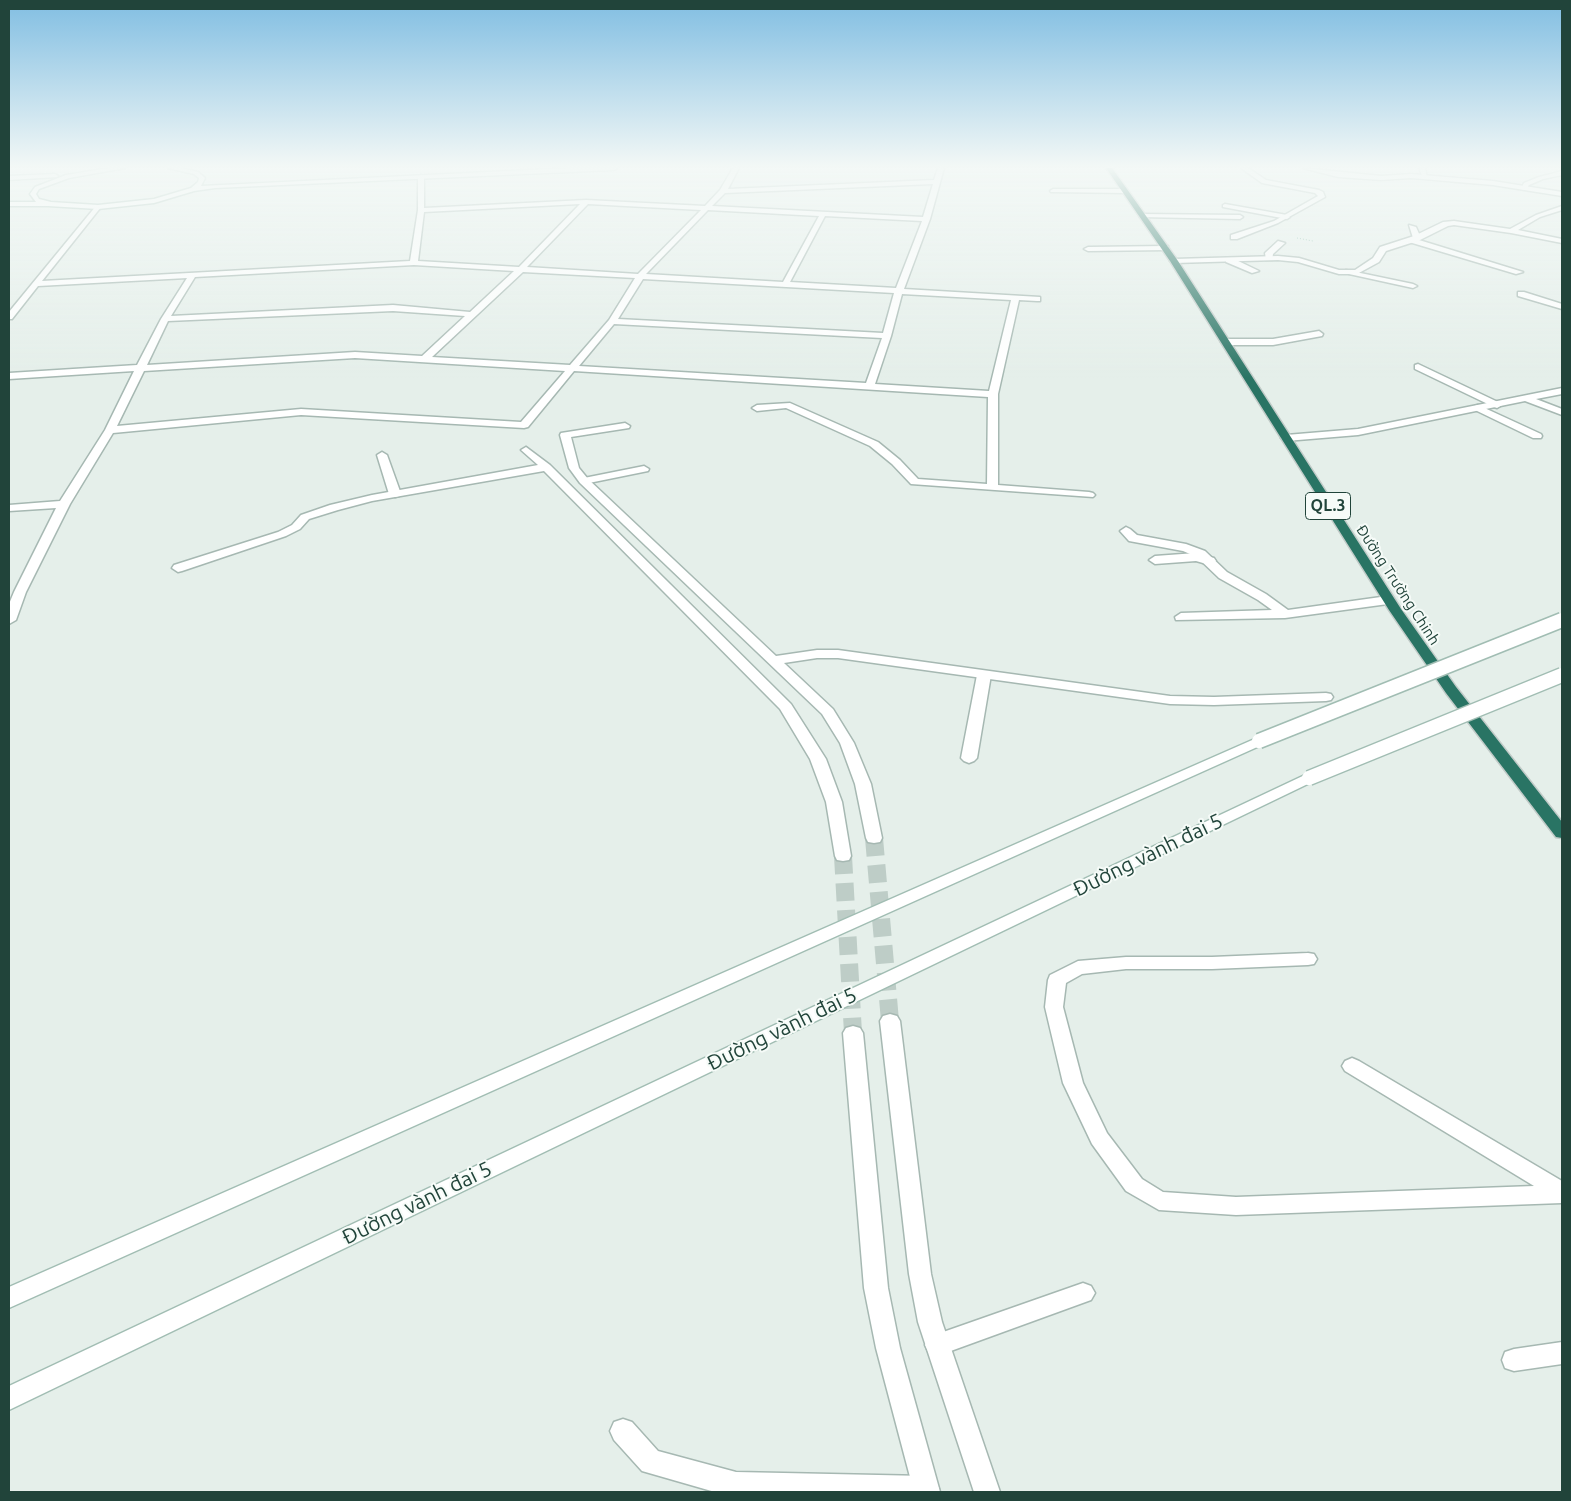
<!DOCTYPE html>
<html>
<head>
<meta charset="utf-8">
<style>
	body { margin:0 }
	#map { position:relative; width:1571px; height:1501px; overflow:hidden; background:#e5efea; font-family:Ubuntu,sans-serif }
	canvas { display:block }
	.frame { position:absolute; inset:0; border:10px solid #21443a; pointer-events:none }
</style>
</head>
<body>
<div id="map">
<canvas width="1571" height="1501"></canvas>
<div class="frame"></div>
</div>
<script>
const ctx = document.querySelector('canvas').getContext('2d');
ctx.lineJoin = 'round';
function shape(rows) {
  const path = new Path2D();
  for (const r of rows) {
    path.moveTo(r[0], r[1]);
    for (let i = 2; i < r.length; i += 2) path.lineTo(r[i], r[i + 1]);
  }
  return path;
}
function stroke(path, color, width, dash) {
  ctx.strokeStyle = color;
  ctx.lineWidth = width;
  ctx.lineCap = dash ? 'butt' : 'round';
  ctx.setLineDash(dash || []);
  ctx.stroke(path);
}
function fill(path, color) {
  ctx.fillStyle = color;
  ctx.fill(path, 'evenodd');
}
function write(font, color, halo, rows, align = 'center') {
  ctx.font = font + ' Ubuntu,sans-serif';
  ctx.lineWidth = 4;
  ctx.setLineDash([]);
  ctx.textBaseline = 'middle';
  ctx.strokeStyle = halo;
  ctx.fillStyle = color;
  for (const [text, x, y, turn = 0] of rows) {
    ctx.save();
    ctx.translate(x, y);
    ctx.rotate((+turn || 0) * Math.PI / 180);
    ctx.textAlign = isNaN(turn) ? turn : align;
    if (halo) ctx.strokeText(text, 0, 0);
    ctx.fillText(text, 0, 0);
    ctx.restore();
  }
}
const streetTunnel = shape([
	[874,838,890,1021],
	[843,856,853,1033]
]);
const path = shape([
	[1297,238,1313,241]
]);
const lane = shape([
	[1419,168,1425,168,1427,178,1423,178,1419,168],
	[1562,171,1562,175,1543,179,1529,185,1527,188,1522,187,1524,183,1539,177,1562,171],
	[1053,189,1125,189,1128,191,1125,193,1051,192,1050,191,1053,189],
	[1225,204,1287,215,1290,217,1287,219,1223,207,1223,205,1225,204],
	[1142,214,1240,215,1243,217,1240,219,1140,217,1140,215,1142,214],
	[1409,225,1416,227,1421,238,1419,240,1523,272,1516,274,1409,242,1409,238,1413,238,1409,225],
	[1278,241,1285,243,1273,254,1272,260,1266,260,1265,253,1278,241],
	[1165,246,1168,246,1168,250,1088,251,1084,249,1088,247,1165,246],
	[1226,258,1232,258,1259,271,1252,273,1226,262,1226,258],
	[1346,270,1413,284,1417,286,1413,288,1349,274,1345,272,1346,270],
	[1518,292,1524,292,1562,304,1562,309,1518,296,1518,292],
	[1319,331,1323,334,1322,336,1273,345,1225,345,1221,342,1225,339,1273,339,1319,331],
	[1418,364,1500,403,1502,405,1497,408,1494,407,1415,369,1415,365,1418,364],
	[1478,405,1541,434,1542,436,1541,438,1533,438,1475,410,1475,406,1478,405],
	[382,452,387,455,401,494,399,496,395,497,389,494,377,455,382,452],
	[644,466,649,469,648,471,584,484,579,481,584,478,644,466],
	[1196,553,1214,558,1216,561,1210,565,1196,561,1155,564,1149,560,1155,556,1196,553],
	[984,671,991,675,977,758,974,761,969,763,964,761,961,758,977,675,984,671],
	[1308,953,1314,954,1317,959,1314,964,1308,965,1212,969,1126,969,1082,974,1066,983,1063,1007,1083,1083,1107,1133,1142,1179,1163,1192,1236,1197,1534,1186,1345,1071,1342,1066,1345,1061,1352,1058,1359,1061,1562,1181,1562,1203,1236,1215,1159,1210,1126,1191,1092,1144,1063,1083,1045,1007,1048,980,1050,975,1078,961,1126,957,1212,957,1308,953],
	[1083,1283,1091,1286,1095,1293,1091,1300,937,1356,929,1353,925,1345,929,1337,1083,1283],
	[1562,1342,1562,1364,1514,1371,1505,1368,1502,1360,1505,1352,1514,1349,1562,1342],
	[623,1419,632,1422,658,1451,736,1472,926,1476,935,1480,939,1489,938,1492,715,1492,642,1471,614,1440,610,1431,614,1422,623,1419]
]);
const street = shape([
	[733,168,739,168,728,189,934,180,938,168,944,168,930,219,904,289,1040,297,1040,301,1037,301,1019,300,998,394,998,485,1089,492,1093,493,1095,495,1093,497,911,484,892,464,870,446,786,408,757,411,752,408,757,405,790,403,878,442,900,460,918,479,987,484,988,397,574,371,528,427,524,428,301,415,113,433,70,504,26,592,16,620,9,624,9,604,14,592,56,508,9,511,9,505,60,501,105,430,134,371,9,379,9,373,137,365,161,319,187,278,38,286,12,319,9,319,9,312,96,206,101,207,42,281,410,261,418,210,418,177,421,175,424,177,424,208,586,200,705,206,720,190,733,168],
	[933,184,923,217,712,206,725,193,933,184],
	[580,204,519,267,418,261,424,212,580,204],
	[588,204,701,210,638,274,527,267,588,204],
	[708,210,819,216,783,282,646,274,708,210],
	[825,216,922,221,896,288,790,282,825,216],
	[414,265,514,271,470,312,393,305,171,316,195,277,414,265],
	[523,272,635,278,609,320,570,365,432,357,523,272],
	[643,279,894,293,883,333,618,319,643,279],
	[902,294,1011,300,989,391,875,384,891,336,902,294],
	[393,311,465,316,422,356,355,352,147,365,168,321,393,311],
	[614,324,882,338,866,383,579,366,614,324],
	[355,358,565,371,521,422,301,409,117,426,144,371,355,358],
	[1241,168,1248,168,1266,180,1319,190,1323,192,1325,197,1278,223,1237,239,1231,239,1231,235,1274,221,1318,196,1315,193,1262,183,1241,168],
	[1303,168,1381,176,1411,174,1493,181,1562,192,1562,196,1493,185,1411,178,1381,180,1338,177,1303,168],
	[1562,206,1562,210,1540,217,1518,230,1562,239,1562,243,1511,233,1454,225,1448,226,1420,240,1386,251,1379,262,1357,274,1339,274,1298,262,1278,260,1174,263,1170,261,1174,259,1278,256,1299,258,1339,270,1355,270,1373,258,1380,247,1414,236,1443,222,1454,221,1510,229,1536,215,1562,206],
	[1562,388,1562,394,1536,399,1562,409,1562,415,1525,401,1358,435,1286,441,1281,438,1286,435,1358,429,1562,388],
	[625,423,630,426,629,428,571,437,579,468,588,479,776,656,817,650,838,650,1170,696,1214,697,1326,693,1331,694,1333,697,1331,700,1326,701,1214,705,1170,704,838,658,817,658,784,663,833,709,854,743,871,784,882,838,880,842,874,843,868,842,866,838,855,784,840,743,822,714,580,483,569,468,560,435,561,433,625,423],
	[526,447,550,465,791,704,826,759,842,802,851,856,849,860,843,861,837,860,835,856,826,802,810,759,780,709,544,471,372,501,338,510,309,519,300,529,286,536,182,571,178,572,172,568,174,565,278,532,292,525,301,515,330,505,372,495,538,465,521,450,526,447],
	[1126,527,1130,529,1137,535,1186,544,1205,551,1227,572,1266,594,1288,610,1388,596,1394,600,1388,604,1285,618,1176,620,1175,617,1181,613,1272,610,1258,600,1219,578,1197,557,1183,551,1129,541,1120,531,1126,527],
	[890,1014,897,1016,900,1021,931,1274,942,1322,1000,1492,974,1492,918,1322,909,1274,880,1021,883,1016,890,1014],
	[853,1026,860,1028,863,1033,888,1288,900,1348,940,1492,914,1492,876,1348,864,1288,843,1033,846,1028,853,1026]
]);
const secondary = shape([
	[109,168,125,168,69,178,39,189,36,194,39,199,51,202,98,205,154,199,191,188,198,182,199,178,194,174,168,168,181,168,198,172,205,178,201,186,570,168,617,168,614,170,215,188,194,191,154,203,98,209,48,206,9,206,9,202,36,202,30,194,35,187,66,175,109,168],
	[55,174,58,176,57,177,9,180,9,176,55,174],
	[1259,737,1264,738,1266,741,1264,744,9,1308,9,1287,1259,737],
	[1309,773,1314,775,1317,778,1314,781,9,1410,9,1386,1309,773]
]);
const highway = shape([
	[1106,168,1112,168,1178,261,1401,609,1456,687,1562,822,1562,838,1556,837,1446,693,1389,610,1170,261,1106,168]
]);
const secondaryBridge = shape([
	[1259,741,1562,620],
	[1309,778,1562,675]
]);
const farStreetnames = [
	["Đường Trường Chinh",1398,585,57]
];
const shields = [
	[1328,506,45]
];
const shieldNames = [
	["QL.3",1328,506]
];
const nearStreetnames = [
	["Đường vành đai 5",1148,855,-26],
	["Đường vành đai 5",782,1029,-26],
	["Đường vành đai 5",417,1203,-26]
];
stroke(streetTunnel, '#becdc7', 18, [18, 9]);
stroke(lane, '#a6b8b2', 3);
stroke(street, '#a6b8b2', 3);
stroke(secondary, '#a1bdb3', 3);
stroke(highway, '#c1cbc8', 3);
stroke(path, '#81b7a5', 1, [1, 2]);
fill(lane, '#fff');
fill(street, '#fff');
fill(secondary, '#fff');
fill(highway, '#297464');
stroke(secondaryBridge, '#a1bdb3', 17, []);
stroke(secondaryBridge, '#fff', 14);
const sky = ctx.createLinearGradient(0, 0, 0, 378);
sky.addColorStop(0, '#81bee2');
sky.addColorStop(0.44, '#f3f8f6');
sky.addColorStop(1, '#f3f8f600');
ctx.fillStyle = sky;
ctx.fillRect(0, 0, 1571, 378);
write('15px', '#21443a', '#f6fbf8', farStreetnames);
for (const [x, y, w] of shields) {
  const box = new Path2D();
  box.roundRect(x - w / 2, y - 13.5, w, 27, 4);
  ctx.fillStyle = '#f6fbf8';
  ctx.fill(box);
  stroke(box, '#21443a', 1);
}
write('bold 16px', '#21443a', null, shieldNames);
write('21px', '#21443a', '#f6fbf8', nearStreetnames);
</script>
</body>
</html>
